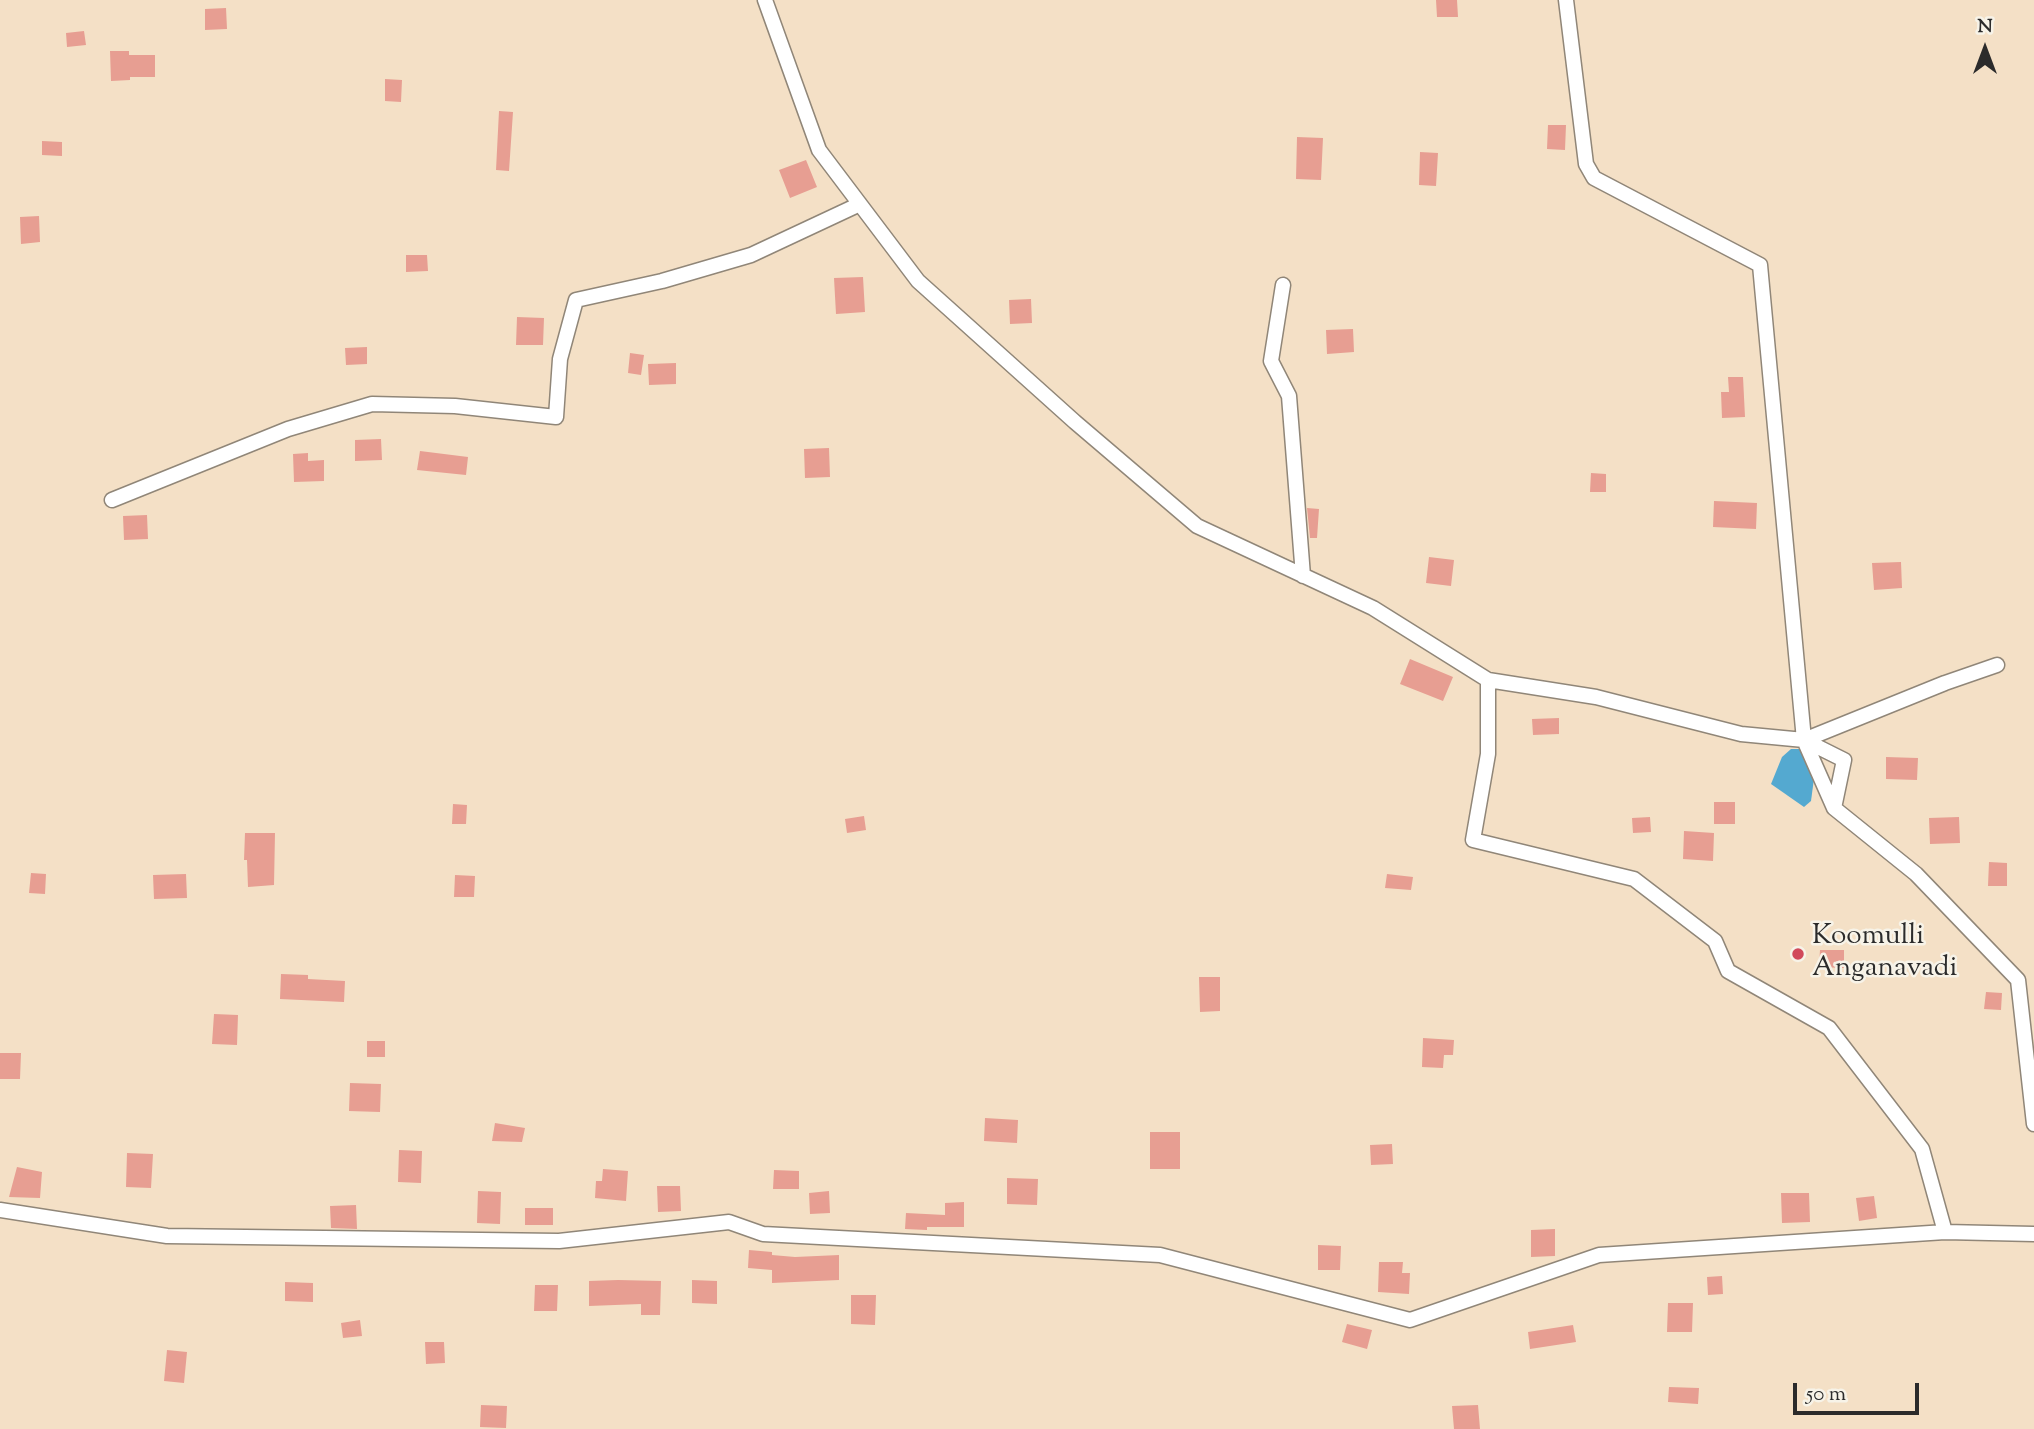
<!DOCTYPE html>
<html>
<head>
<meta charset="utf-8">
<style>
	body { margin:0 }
	#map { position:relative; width:2034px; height:1429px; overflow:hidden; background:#f4e0c6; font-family:"Sorts Mill Goudy",serif }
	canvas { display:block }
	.north { position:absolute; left:1950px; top:14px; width:70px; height:70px; -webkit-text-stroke:5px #f7f3e8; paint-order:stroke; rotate:0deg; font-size:19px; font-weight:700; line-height:28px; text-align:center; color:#2b2b2b }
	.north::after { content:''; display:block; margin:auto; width:24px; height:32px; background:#2b2b2b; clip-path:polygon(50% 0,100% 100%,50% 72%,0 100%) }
	.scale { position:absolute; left:1793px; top:1383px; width:126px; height:32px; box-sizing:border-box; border:4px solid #2b2b2b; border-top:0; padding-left:9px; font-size:21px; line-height:24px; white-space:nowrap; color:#2b2b2b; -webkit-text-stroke:5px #f7f3e8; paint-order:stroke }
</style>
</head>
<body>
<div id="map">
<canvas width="2034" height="1429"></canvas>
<div class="north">N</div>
<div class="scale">50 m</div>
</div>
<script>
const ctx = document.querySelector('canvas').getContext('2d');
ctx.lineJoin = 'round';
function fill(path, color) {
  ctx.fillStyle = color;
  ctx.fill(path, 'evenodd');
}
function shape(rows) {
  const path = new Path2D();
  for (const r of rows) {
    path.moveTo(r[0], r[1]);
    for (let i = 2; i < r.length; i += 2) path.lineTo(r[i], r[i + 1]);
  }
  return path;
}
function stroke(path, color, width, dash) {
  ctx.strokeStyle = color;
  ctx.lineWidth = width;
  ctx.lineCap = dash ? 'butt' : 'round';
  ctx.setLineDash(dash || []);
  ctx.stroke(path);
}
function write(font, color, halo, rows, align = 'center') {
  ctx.font = font + ' "Sorts Mill Goudy",serif';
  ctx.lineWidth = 5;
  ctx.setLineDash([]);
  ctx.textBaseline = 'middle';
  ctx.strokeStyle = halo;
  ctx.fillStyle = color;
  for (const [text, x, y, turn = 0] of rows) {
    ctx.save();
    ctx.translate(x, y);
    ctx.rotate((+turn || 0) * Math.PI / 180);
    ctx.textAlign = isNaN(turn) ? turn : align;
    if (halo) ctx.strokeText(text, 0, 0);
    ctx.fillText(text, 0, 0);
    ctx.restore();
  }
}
const water = shape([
	[1791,749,1800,749,1810,753,1815,771,1811,801,1804,807,1771,784,1782,757]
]);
const building = shape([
	[1436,0,1457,0,1458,17,1437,17],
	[226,8,227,29,205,30,205,9],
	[84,31,86,45,67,47,66,33],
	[110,51,129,51,129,55,155,55,155,77,130,77,130,80,111,81],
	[385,79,402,80,401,102,385,101],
	[499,111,513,112,509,171,496,170],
	[1548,125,1566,125,1565,150,1547,149],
	[1297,137,1323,138,1321,180,1296,179],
	[42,141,62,142,62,156,42,155],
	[1420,152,1438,153,1436,186,1419,185],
	[806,160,817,187,790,198,779,170],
	[39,216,40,242,21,244,20,217],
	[406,255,427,255,428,271,406,272],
	[863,277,865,312,836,314,834,278],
	[1031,299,1032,323,1010,324,1009,300],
	[517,317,544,318,543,345,516,345],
	[1353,329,1354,352,1327,354,1326,330],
	[367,347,367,364,346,365,345,348],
	[630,353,644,355,641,375,628,373],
	[676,363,676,384,649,385,648,364],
	[1728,377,1743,377,1745,417,1722,418,1721,392,1729,392],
	[381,439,382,460,355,461,355,440],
	[829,448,830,477,805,478,804,449],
	[420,451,468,457,466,475,417,470],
	[308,453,308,461,324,460,324,481,294,482,293,454],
	[1591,473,1606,474,1606,492,1590,492],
	[1714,501,1757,503,1756,529,1713,527],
	[1307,508,1319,509,1317,538,1310,538],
	[147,515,148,539,124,540,123,516],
	[1429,557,1454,560,1451,586,1426,583],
	[1901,562,1902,588,1874,590,1872,563],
	[1410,659,1453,677,1443,701,1400,684],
	[1559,718,1559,734,1533,735,1532,719],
	[1886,757,1918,758,1917,780,1886,779],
	[1714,802,1735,802,1735,824,1714,824],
	[453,804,467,805,466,824,452,824],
	[864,816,866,830,847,833,845,819],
	[1650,817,1651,832,1633,833,1632,818],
	[1959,817,1960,843,1930,844,1929,818],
	[1684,831,1714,833,1713,861,1683,859],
	[245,833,275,833,274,885,248,887,247,860,244,860],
	[1989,862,2007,863,2007,886,1988,886],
	[31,873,46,874,45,894,29,893],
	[186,874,187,898,154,899,153,875],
	[1387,874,1413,877,1411,890,1385,888],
	[455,875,475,876,474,897,454,897],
	[1820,950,1844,950,1844,968,1819,967],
	[281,974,308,975,308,979,345,981,344,1002,280,999],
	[1199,977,1220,977,1220,1011,1200,1012],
	[1986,992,2002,993,2001,1010,1984,1009],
	[214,1014,238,1015,237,1045,212,1044],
	[1423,1038,1454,1040,1453,1055,1444,1055,1443,1068,1422,1067],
	[367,1041,385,1041,385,1057,367,1057],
	[0,1053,21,1053,20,1079,0,1079],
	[350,1083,381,1084,380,1112,349,1111],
	[985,1118,1018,1120,1017,1143,984,1141],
	[495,1123,525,1128,522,1142,492,1141],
	[1150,1132,1180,1132,1180,1169,1150,1169],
	[1392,1144,1393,1164,1371,1165,1370,1145],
	[399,1150,422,1151,421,1183,398,1182],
	[127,1153,153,1154,151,1188,126,1187],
	[17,1167,42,1172,40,1198,9,1197],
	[603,1169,628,1171,626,1201,595,1198,596,1181,602,1181],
	[774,1170,799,1171,799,1189,773,1189],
	[1007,1178,1038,1179,1037,1205,1007,1204],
	[657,1186,680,1186,681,1211,658,1212],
	[478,1191,501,1192,500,1224,477,1223],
	[829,1191,830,1213,810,1214,809,1193],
	[1781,1193,1809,1193,1810,1222,1782,1223],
	[1874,1196,1877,1218,1859,1221,1856,1198],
	[964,1202,964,1227,927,1227,927,1230,905,1229,906,1213,945,1215,945,1203],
	[356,1205,357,1229,331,1228,330,1206],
	[525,1208,553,1208,553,1225,525,1225],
	[1555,1229,1555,1256,1531,1257,1531,1230],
	[1318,1245,1341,1246,1340,1270,1318,1270],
	[749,1250,772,1252,772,1255,795,1257,839,1255,839,1280,772,1283,772,1270,748,1268],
	[1379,1262,1403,1262,1402,1273,1410,1273,1409,1294,1378,1292],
	[1722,1276,1723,1294,1708,1295,1707,1277],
	[618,1280,661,1281,660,1315,641,1315,641,1304,589,1306,589,1281],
	[692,1280,717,1281,717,1304,692,1303],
	[285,1282,313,1283,313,1302,285,1301],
	[535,1285,558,1285,557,1311,534,1311],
	[851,1295,876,1295,875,1325,851,1324],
	[1668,1303,1693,1303,1692,1332,1667,1332],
	[360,1320,362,1336,343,1338,341,1323],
	[1347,1324,1372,1330,1367,1349,1342,1342],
	[1573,1325,1576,1342,1530,1349,1528,1332],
	[425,1342,444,1342,445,1363,426,1364],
	[167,1350,187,1352,184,1383,164,1381],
	[1669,1387,1699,1388,1698,1404,1668,1402],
	[481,1405,507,1406,506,1428,480,1427],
	[1478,1405,1480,1429,1454,1429,1452,1406]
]);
const minor = shape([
	[765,0,819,150,918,281,1075,422,1197,526,1373,608,1488,680,1488,754,1473,840,1634,879,1715,941,1728,971,1829,1028,1922,1149,1945,1232],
	[1566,0,1586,164,1594,178,1760,265,1804,740,1844,760,1834,808,1916,874,2018,980,2034,1124],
	[1283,285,1271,361,1289,396,1303,576],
	[112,500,288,429,372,404,455,406,556,417,560,359,576,300,662,281,751,255,860,204],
	[1488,680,1596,697,1741,734,1804,740,1945,683,1997,665],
	[1804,740,1834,808],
	[0,1210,167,1236,559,1241,729,1222,763,1234,1160,1255,1410,1320,1599,1255,1945,1232,2034,1234]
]);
const markers = [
	[1798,954,7,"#d1495b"]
];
const poiNames = [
	["Koomulli",1812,938],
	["Anganavadi",1812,970]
];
fill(water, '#54a9d0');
fill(building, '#e79e92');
stroke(minor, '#908678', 17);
stroke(minor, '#fff', 14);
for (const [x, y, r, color] of markers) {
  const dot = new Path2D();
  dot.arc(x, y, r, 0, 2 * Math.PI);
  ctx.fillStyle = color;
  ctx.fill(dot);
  stroke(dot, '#f7f3e8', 2.5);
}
write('28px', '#2b2b2b', '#f7f3e8', poiNames, 'left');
</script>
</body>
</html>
